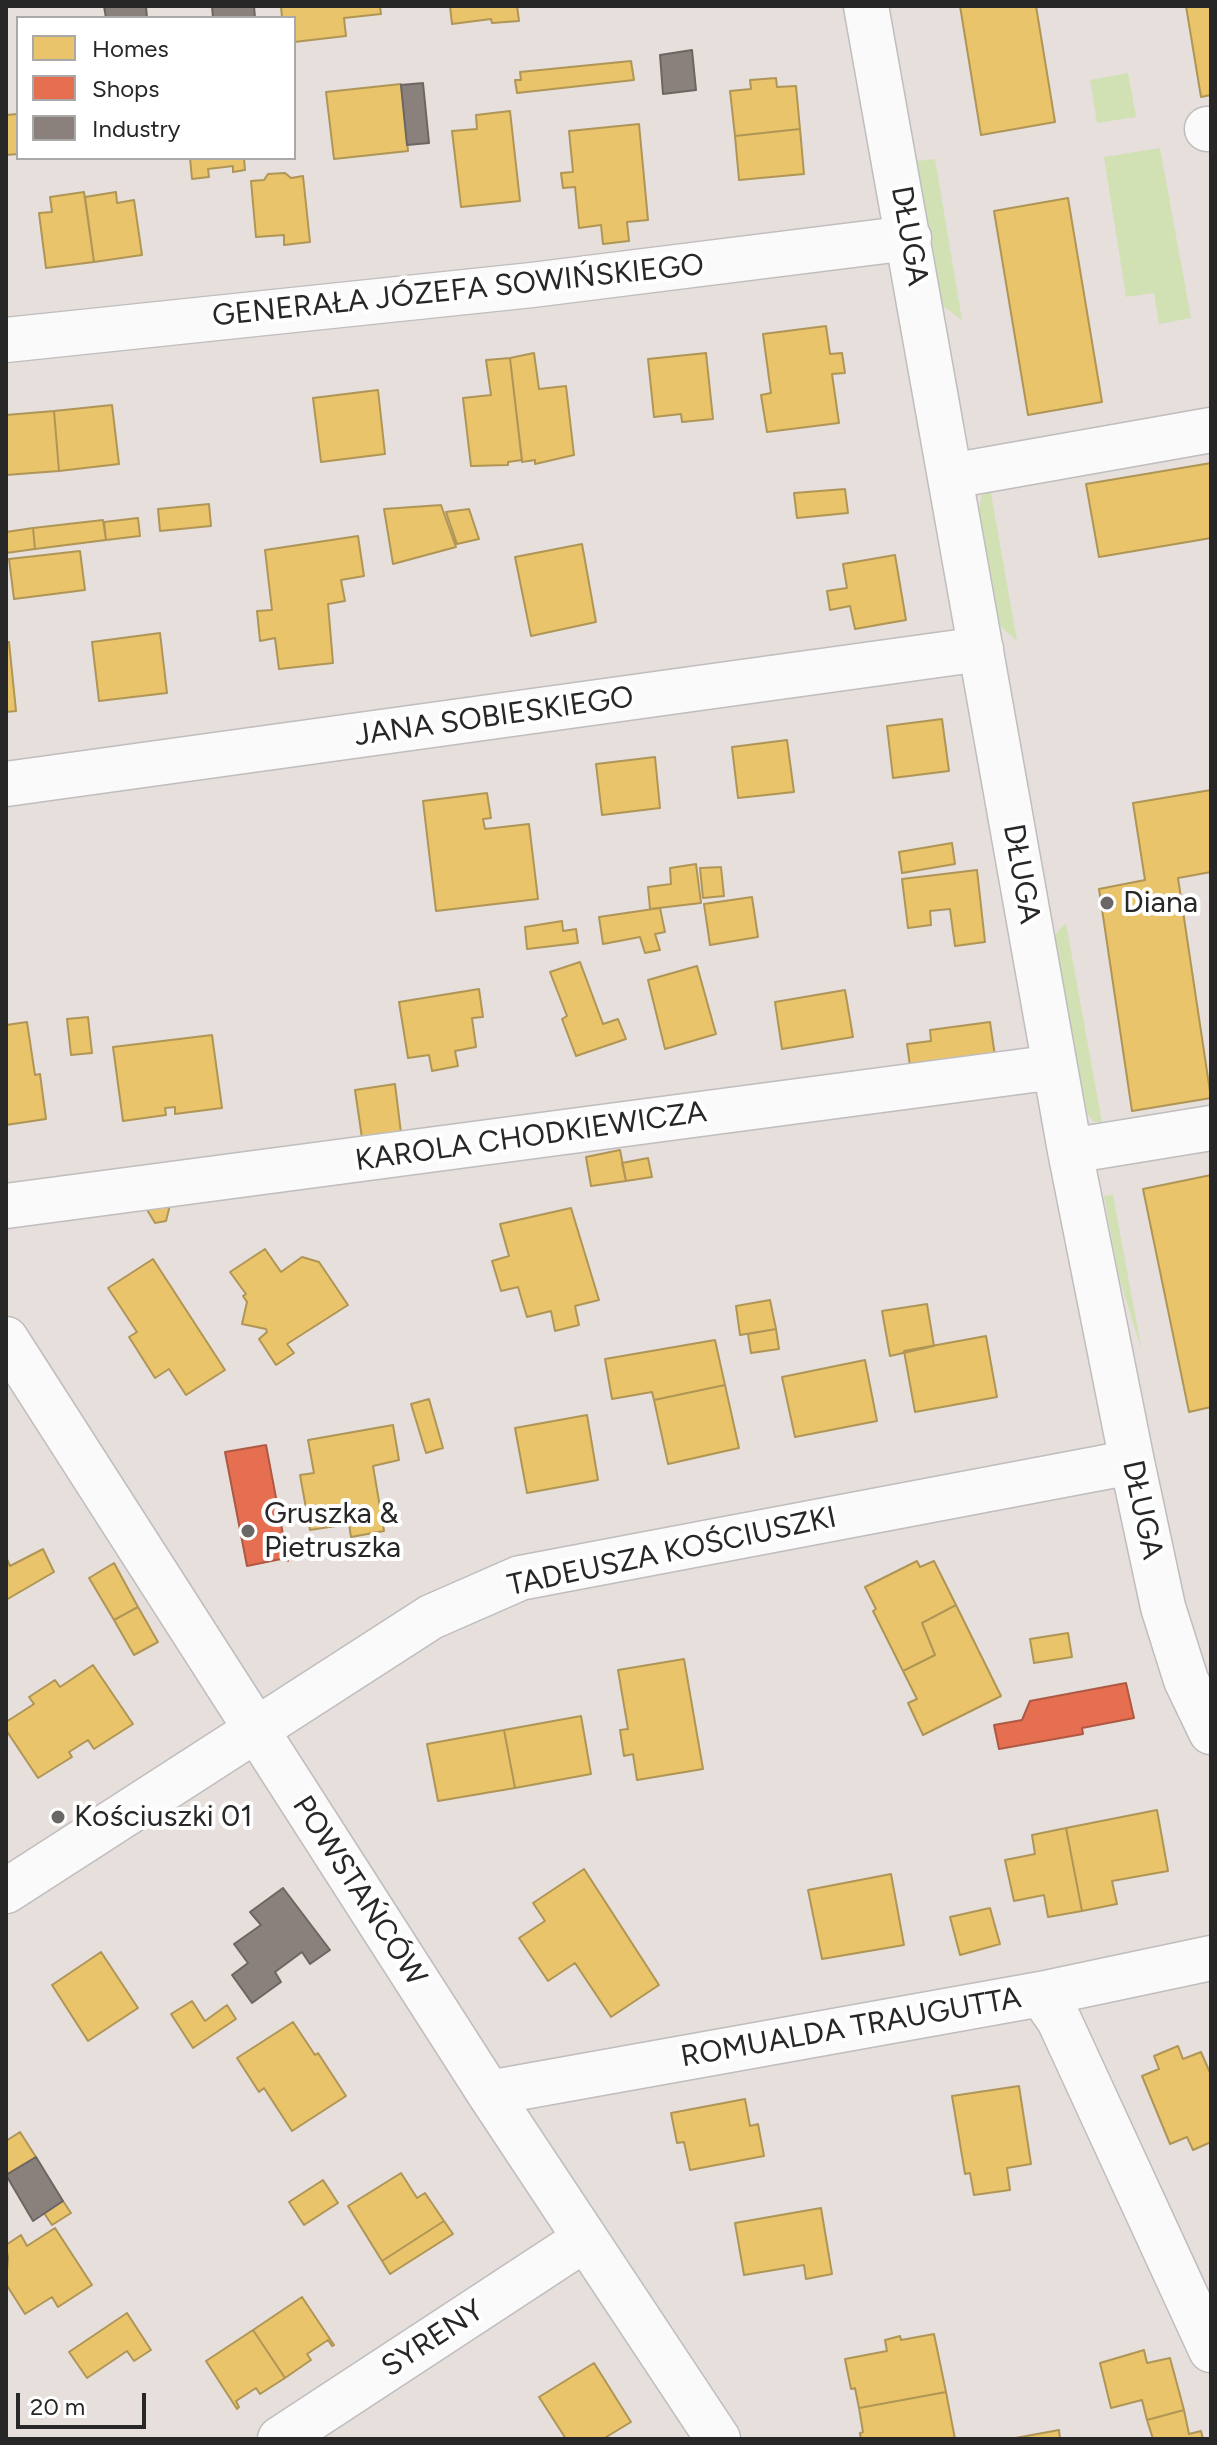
<!DOCTYPE html>
<html>
<head>
<meta charset="utf-8">
<style>
	body { margin:0 }
	#map { position:relative; width:1217px; height:2445px; overflow:hidden; background:#e6dfdc; font-family:Figtree,sans-serif }
	canvas { display:block }
	.frame { position:absolute; inset:0; border:8px solid #272727; pointer-events:none }
	.legend { position:absolute; left:16px; top:16px; width:280px; height:144px; box-sizing:border-box; background:#fff; border:2px solid #a9a9a9; margin:0; padding:10px 14px; list-style:none; font-size:24px; color:#272727 }
	.legend li { display:flex; align-items:center; gap:16px; height:40px }
	.legend b { width:40px; border:2px solid #a9a9a9 }
	.scale { position:absolute; left:16px; top:2393px; width:130px; height:36px; box-sizing:border-box; border:4px solid #272727; border-top:0; padding-left:10px; font-size:24px; line-height:28px; white-space:nowrap; color:#272727; -webkit-text-stroke:6px #fff; paint-order:stroke }
</style>
</head>
<body>
<div id="map">
<canvas width="1217" height="2445"></canvas>
<div class="frame"></div>
<ul class="legend">
<li><b style="height:22px;background:#e9c46a"></b>Homes</li>
<li><b style="height:22px;background:#e76f51"></b>Shops</li>
<li><b style="height:22px;background:#8a817c"></b>Industry</li>
</ul>
<div class="scale">20 m</div>
</div>
<script>
const ctx = document.querySelector('canvas').getContext('2d');
ctx.lineJoin = 'round';
function fill(path, color) {
  ctx.fillStyle = color;
  ctx.fill(path, 'evenodd');
}
function shape(rows) {
  const path = new Path2D();
  for (const r of rows) {
    path.moveTo(r[0], r[1]);
    for (let i = 2; i < r.length; i += 2) path.lineTo(r[i], r[i + 1]);
  }
  return path;
}
function stroke(path, color, width, dash) {
  ctx.strokeStyle = color;
  ctx.lineWidth = width;
  ctx.lineCap = dash ? 'butt' : 'round';
  ctx.setLineDash(dash || []);
  ctx.stroke(path);
}
function write(font, color, halo, rows, align = 'center') {
  ctx.font = font + ' Figtree,sans-serif';
  ctx.lineWidth = 8;
  ctx.setLineDash([]);
  ctx.textBaseline = 'middle';
  ctx.strokeStyle = halo;
  ctx.fillStyle = color;
  for (const [text, x, y, turn = 0] of rows) {
    ctx.save();
    ctx.translate(x, y);
    ctx.rotate((+turn || 0) * Math.PI / 180);
    ctx.textAlign = isNaN(turn) ? turn : align;
    if (halo) ctx.strokeText(text, 0, 0);
    ctx.fillText(text, 0, 0);
    ctx.restore();
  }
}
const green = shape([
	[1128,73,1136,117,1097,123,1090,80],
	[1160,148,1191,318,1159,324,1154,293,1126,297,1104,157],
	[935,159,962,320,943,306,917,161],
	[989,482,1017,641,998,624,979,510,983,489],
	[1066,923,1102,1123,1093,1121,1087,1113,1054,936],
	[1113,1195,1142,1352,1119,1277,1104,1196]
]);
const homes = shape([
	[281,6,380,6,381,14,344,18,346,36,294,42,294,18,282,18,281,6],
	[450,6,517,6,519,21,492,23,491,19,452,24,450,6],
	[960,6,1036,6,1055,122,981,135,960,6],
	[1186,6,1211,6,1211,95,1201,97,1186,6],
	[631,61,634,80,517,93,515,80,521,80,520,72,631,61],
	[776,78,777,87,796,86,800,129,735,136,730,91,751,89,750,80,776,78],
	[401,84,408,151,334,159,326,92,401,84],
	[510,111,520,201,461,207,452,131,477,129,476,115,510,111],
	[18,114,18,154,6,155,6,115,18,114],
	[639,124,648,220,627,222,629,241,603,244,601,225,579,228,575,187,563,188,561,173,573,172,569,131,639,124],
	[800,129,804,174,739,180,735,136,800,129],
	[190,158,244,158,245,170,233,172,233,166,208,169,209,177,192,179,190,158],
	[285,173,291,178,303,176,310,242,284,245,284,235,256,237,251,181,264,180,268,174,285,173],
	[84,192,94,262,46,268,39,213,52,212,50,197,84,192],
	[116,192,117,203,134,200,142,255,94,262,85,197,116,192],
	[1068,198,1102,402,1028,415,994,211,1068,198],
	[826,326,830,354,842,353,845,373,832,374,839,423,767,432,761,395,771,393,763,334,826,326],
	[534,353,539,389,566,386,574,455,535,464,535,460,522,462,510,358,534,353],
	[706,353,713,419,682,422,681,414,654,417,648,359,706,353],
	[510,358,522,460,508,462,508,465,471,466,463,398,491,395,486,360,510,358],
	[378,390,385,454,321,462,313,398,378,390],
	[112,405,119,464,59,471,54,411,112,405],
	[54,411,59,471,6,475,6,415,54,411],
	[1211,463,1211,538,1099,557,1086,484,1211,463],
	[845,489,848,513,797,518,794,493,845,489],
	[209,504,211,526,160,531,158,509,209,504],
	[441,505,456,547,393,564,384,509,441,505],
	[469,509,479,539,457,544,446,512,469,509],
	[138,518,140,536,106,540,104,522,138,518],
	[103,520,106,540,35,549,33,528,103,520],
	[33,528,35,549,6,553,6,532,33,528],
	[358,536,364,576,341,580,345,601,328,604,333,663,279,669,275,638,260,641,257,611,272,610,265,550,358,536],
	[582,544,596,622,531,636,515,557,582,544],
	[80,551,85,590,14,599,9,559,80,551],
	[895,555,906,620,855,629,850,606,830,610,827,591,847,588,843,564,895,555],
	[160,633,167,693,99,701,92,642,160,633],
	[6,642,9,642,16,711,6,712,6,642],
	[942,719,949,771,893,778,887,726,942,719],
	[787,740,794,792,738,798,732,747,787,740],
	[655,757,660,808,602,815,596,764,655,757],
	[1211,790,1211,872,1178,878,1211,1098,1132,1111,1099,889,1145,880,1133,803,1211,790],
	[487,793,491,818,483,819,485,829,529,824,538,899,436,911,423,801,487,793],
	[952,843,955,864,902,873,899,852,952,843],
	[696,864,701,903,650,909,648,887,671,884,670,868,696,864],
	[721,867,724,896,703,898,700,868,721,867],
	[977,870,985,942,955,946,950,909,930,911,931,925,908,928,902,879,977,870],
	[752,897,758,937,710,945,704,904,752,897],
	[660,908,665,932,655,934,660,950,645,953,640,937,603,944,599,917,660,908],
	[562,921,563,931,576,929,578,943,527,949,525,927,562,921],
	[580,962,603,1024,618,1019,626,1039,576,1056,562,1019,567,1016,550,972,580,962],
	[697,966,716,1034,665,1049,648,980,697,966],
	[479,989,483,1017,472,1018,476,1047,455,1051,458,1066,432,1071,429,1055,408,1058,399,1002,479,989],
	[845,990,853,1037,782,1049,775,1002,845,990],
	[88,1017,92,1053,71,1055,67,1019,88,1017],
	[27,1022,35,1075,40,1074,46,1119,6,1125,6,1025,27,1022],
	[990,1022,995,1056,910,1066,907,1044,931,1041,930,1030,990,1022],
	[212,1035,222,1108,175,1114,175,1107,165,1108,166,1115,123,1121,113,1047,212,1035],
	[395,1084,401,1133,362,1138,355,1090,395,1084],
	[620,1150,626,1181,591,1186,586,1157,620,1150],
	[648,1158,652,1177,626,1181,622,1163,648,1158],
	[1211,1175,1211,1407,1189,1412,1143,1189,1211,1175],
	[170,1205,166,1221,155,1223,146,1208,170,1205],
	[571,1208,599,1300,575,1306,579,1325,555,1331,551,1311,527,1317,518,1287,501,1291,492,1261,509,1256,500,1224,571,1208],
	[265,1249,281,1272,302,1257,319,1262,348,1305,287,1344,294,1353,276,1365,259,1339,267,1332,266,1329,242,1324,247,1302,243,1296,246,1294,230,1272,265,1249],
	[153,1259,225,1370,186,1395,169,1369,155,1378,129,1337,137,1332,108,1288,153,1259],
	[770,1300,776,1329,740,1335,736,1306,770,1300],
	[927,1304,934,1346,890,1356,882,1311,927,1304],
	[776,1329,779,1349,751,1353,748,1334,776,1329],
	[986,1336,997,1397,915,1412,904,1351,986,1336],
	[715,1340,725,1385,654,1400,652,1392,612,1399,605,1359,715,1340],
	[865,1360,877,1421,795,1437,782,1377,865,1360],
	[725,1385,739,1448,668,1464,654,1400,725,1385],
	[429,1399,443,1448,426,1453,411,1404,429,1399],
	[587,1415,598,1480,527,1493,515,1428,587,1415],
	[393,1425,399,1460,373,1466,384,1531,351,1537,349,1524,310,1530,300,1475,314,1473,308,1440,393,1425],
	[43,1549,54,1572,6,1600,6,1557,10,1566,43,1549],
	[917,1561,920,1567,934,1561,956,1605,922,1623,935,1655,903,1671,873,1611,876,1609,865,1587,917,1561],
	[114,1563,138,1607,114,1620,89,1578,114,1563],
	[956,1605,1001,1696,923,1735,908,1703,917,1699,903,1671,935,1655,922,1623,956,1605],
	[138,1607,158,1642,134,1655,114,1620,138,1607],
	[1068,1633,1072,1657,1034,1663,1030,1639,1068,1633],
	[684,1659,703,1769,637,1780,633,1754,624,1756,620,1730,628,1729,618,1670,684,1659],
	[93,1665,133,1724,94,1749,88,1740,69,1752,72,1757,38,1778,6,1730,6,1722,34,1704,29,1697,55,1680,60,1687,93,1665],
	[581,1716,591,1774,515,1788,504,1730,581,1716],
	[504,1730,515,1788,438,1801,427,1744,504,1730],
	[1157,1810,1168,1871,1112,1881,1117,1904,1082,1911,1066,1828,1157,1810],
	[1066,1828,1082,1911,1048,1917,1044,1895,1014,1901,1005,1860,1035,1854,1032,1835,1066,1828],
	[584,1869,659,1985,611,2017,575,1963,548,1981,519,1938,545,1921,533,1903,584,1869],
	[891,1874,904,1945,822,1959,808,1890,891,1874],
	[990,1908,1000,1944,960,1955,950,1917,990,1908],
	[101,1952,138,2008,88,2041,52,1985,101,1952],
	[192,2001,205,2021,227,2005,236,2019,193,2048,171,2014,192,2001],
	[293,2022,315,2055,318,2053,346,2096,292,2131,264,2088,259,2092,237,2058,293,2022],
	[1178,2046,1183,2059,1201,2052,1211,2075,1211,2142,1193,2150,1187,2137,1170,2144,1142,2076,1159,2069,1154,2056,1178,2046],
	[1019,2086,1031,2164,1007,2168,1010,2190,974,2195,970,2173,965,2174,952,2096,1019,2086],
	[745,2099,750,2126,758,2124,764,2156,690,2170,684,2142,677,2143,671,2113,745,2099],
	[20,2132,36,2157,6,2175,6,2141,20,2132],
	[401,2173,417,2198,425,2193,444,2221,382,2261,348,2206,401,2173],
	[323,2180,338,2203,304,2225,289,2202,323,2180],
	[63,2201,71,2213,52,2225,44,2213,63,2201],
	[821,2208,832,2274,806,2279,804,2265,744,2275,735,2223,821,2208],
	[444,2221,453,2234,390,2274,382,2261,444,2221],
	[55,2228,92,2285,58,2307,52,2297,25,2314,6,2284,8,2258,6,2245,21,2235,27,2246,55,2228],
	[302,2297,334,2345,332,2346,328,2340,307,2354,311,2360,285,2378,253,2330,302,2297],
	[127,2313,151,2350,134,2361,127,2351,87,2378,69,2352,127,2313],
	[253,2330,285,2378,260,2394,256,2388,236,2401,239,2407,237,2409,206,2361,253,2330],
	[934,2334,946,2392,859,2408,855,2388,851,2389,845,2359,887,2351,885,2340,900,2336,901,2340,934,2334],
	[1144,2350,1147,2363,1170,2358,1184,2410,1147,2420,1142,2400,1111,2408,1100,2363,1144,2350],
	[594,2363,631,2422,603,2439,566,2439,539,2397,594,2363],
	[946,2392,955,2439,861,2439,860,2433,863,2432,859,2408,946,2392],
	[1184,2410,1189,2434,1201,2431,1203,2439,1153,2439,1147,2420,1184,2410],
	[1059,2430,1060,2439,1010,2439,1059,2430]
]);
const shops = shape([
	[266,1445,288,1561,286,1558,247,1566,225,1452,266,1445],
	[1126,1683,1134,1718,1082,1728,1083,1734,999,1749,994,1725,1022,1720,1030,1701,1126,1683]
]);
const industry = shape([
	[104,6,146,6,147,18,106,18,104,6],
	[212,6,254,6,255,18,213,18,212,6],
	[692,50,696,90,663,94,660,55,692,50],
	[423,83,429,143,407,145,401,85,423,83],
	[283,1888,330,1950,310,1964,302,1952,275,1972,281,1982,252,2003,232,1975,248,1963,234,1944,261,1925,250,1912,283,1888],
	[36,2157,63,2201,33,2221,6,2175,36,2157]
]);
const street = shape([
	[866,6,1070,1151,1132,1462,1163,1607,1186,1680,1211,1732],
	[1207,129,1211,129],
	[6,340,532,285,909,238],
	[951,476,1211,430],
	[6,784,981,649],
	[1070,1151,1211,1128],
	[6,1206,1055,1067],
	[6,1339,489,2093,718,2439],
	[6,1891,431,1617,520,1578,1132,1462],
	[1041,1994,1059,2020,1211,2350],
	[489,2093,1041,1994,1211,1958],
	[280,2439,585,2239]
]);
const markers = [
	[1107,903,8,"#6a6766"],
	[248,1531,8,"#6a6766"],
	[58,1817,8,"#6a6766"]
];
const streetNames = [
	["DŁUGA",909,236,80],
	["GENERAŁA JÓZEFA SOWIŃSKIEGO",458,291,-6],
	["JANA SOBIESKIEGO",494,717,-8],
	["DŁUGA",1021,874,80],
	["KAROLA CHODKIEWICZA",531,1137,-8],
	["DŁUGA",1142,1510,78],
	["TADEUSZA KOŚCIUSZKI",672,1552,-12],
	["POWSTAŃCÓW",359,1891,57],
	["ROMUALDA TRAUGUTTA",851,2028,-10],
	["SYRENY",433,2339,-33]
];
const poiNames = [
	["Diana",1123,903],
	["Gruszka &",264,1514],
	["Pietruszka",264,1548],
	["Kościuszki 01",74,1817]
];
fill(green, '#d1e1b4');
fill(homes, '#e9c46a');
stroke(homes, '#af9556', 2);
fill(shops, '#e76f51');
stroke(shops, '#ad5944', 2);
fill(industry, '#8a817c');
stroke(industry, '#6c6662', 2);
stroke(street, '#bfbdbe', 47);
stroke(street, '#fbfafa', 44);
for (const [x, y, r, color] of markers) {
  const dot = new Path2D();
  dot.arc(x, y, r, 0, 2 * Math.PI);
  ctx.fillStyle = color;
  ctx.fill(dot);
  stroke(dot, '#fff', 3);
}
write('30px', '#272727', '#fff', streetNames);
write('30px', '#272727', '#fff', poiNames, 'left');
</script>
</body>
</html>
